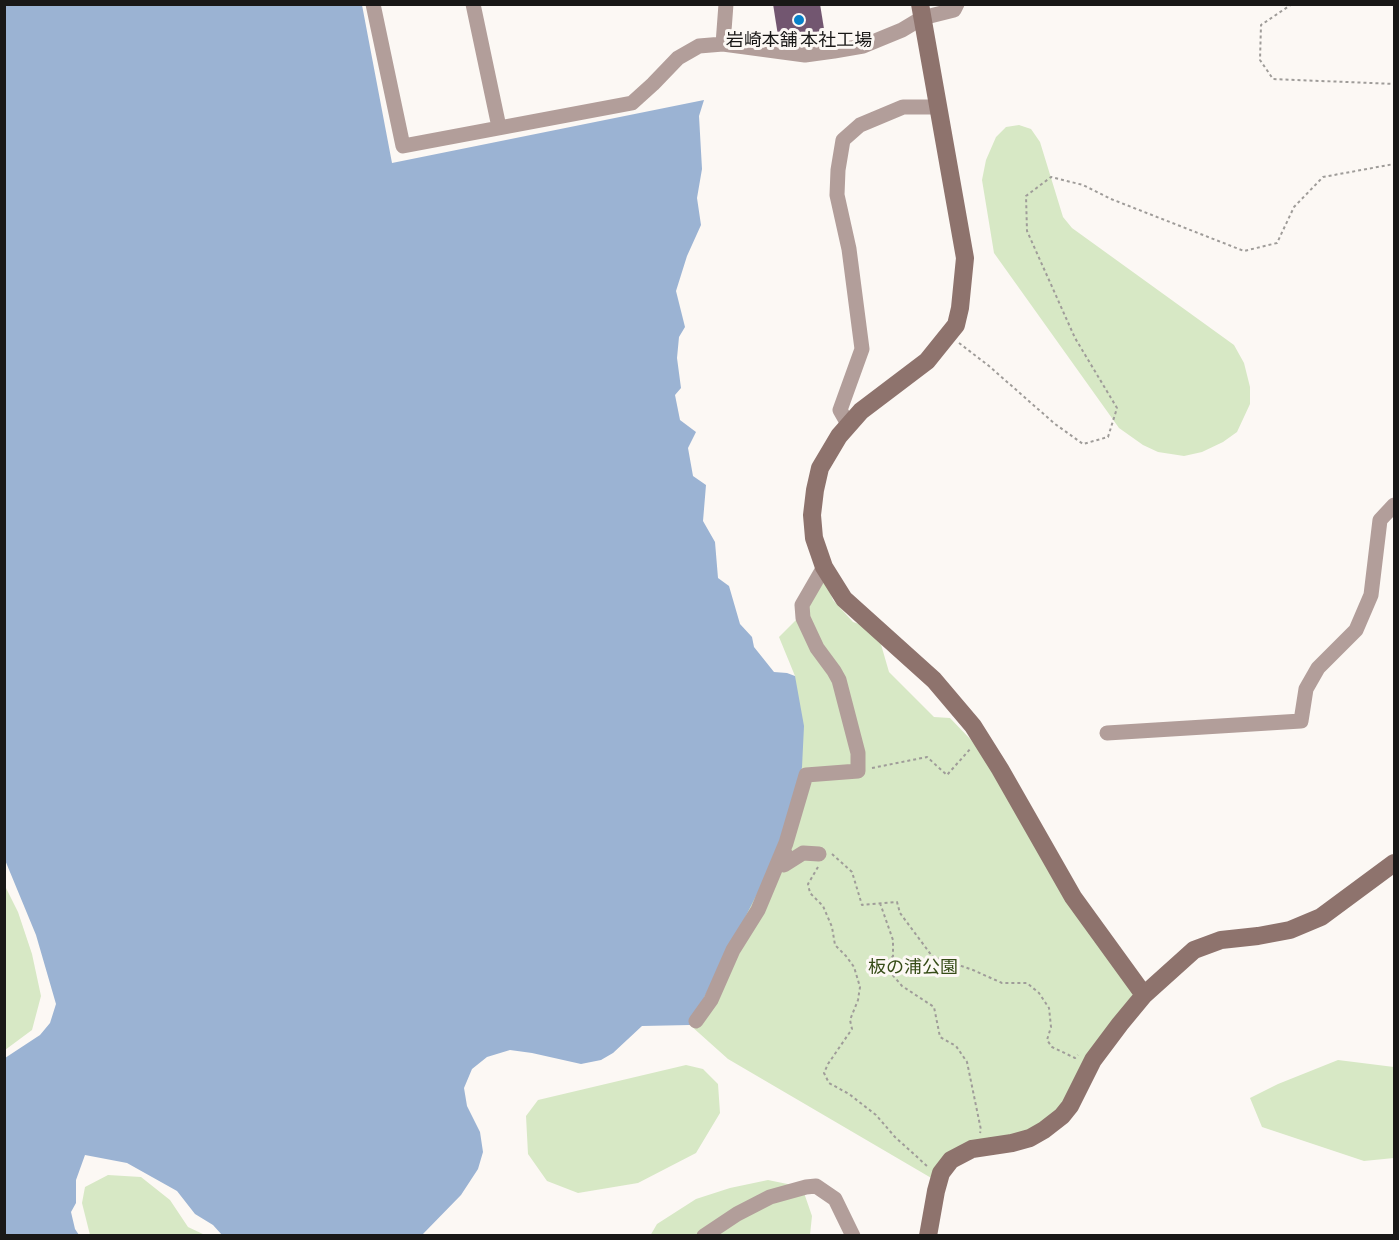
<!DOCTYPE html>
<html>
<head>
<meta charset="utf-8">
<style>
	body { margin:0 }
	#map { position:relative; width:1399px; height:1240px; overflow:hidden; background:#fcf8f4; font-family:"Asap Condensed",sans-serif }
	canvas { display:block }
	.frame { position:absolute; inset:0; border:6px solid #191817; pointer-events:none }
</style>
</head>
<body>
<div id="map">
<canvas width="1399" height="1240"></canvas>
<div class="frame"></div>
</div>
<script>
const ctx = document.querySelector('canvas').getContext('2d');
ctx.lineJoin = 'round';
function fill(path, color) {
  ctx.fillStyle = color;
  ctx.fill(path, 'evenodd');
}
function shape(rows) {
  const path = new Path2D();
  for (const r of rows) {
    path.moveTo(r[0], r[1]);
    for (let i = 2; i < r.length; i += 2) path.lineTo(r[i], r[i + 1]);
  }
  return path;
}
function stroke(path, color, width, dash) {
  ctx.strokeStyle = color;
  ctx.lineWidth = width;
  ctx.lineCap = dash ? 'butt' : 'round';
  ctx.setLineDash(dash || []);
  ctx.stroke(path);
}
function write(font, color, halo, rows, align = 'center') {
  ctx.font = font + ' "Asap Condensed","Noto Sans JP",sans-serif';
  ctx.lineWidth = 6;
  ctx.setLineDash([]);
  ctx.textBaseline = 'middle';
  ctx.strokeStyle = halo;
  ctx.fillStyle = color;
  for (const [text, x, y, turn = 0] of rows) {
    ctx.save();
    ctx.translate(x, y);
    ctx.rotate((+turn || 0) * Math.PI / 180);
    ctx.textAlign = isNaN(turn) ? turn : align;
    if (halo) ctx.strokeText(text, 0, 0);
    ctx.fillText(text, 0, 0);
    ctx.restore();
  }
}
const green = shape([
	[1019,125,1031,129,1040,142,1063,217,1072,228,1234,345,1244,363,1250,387,1250,404,1237,432,1223,442,1202,452,1184,456,1158,452,1143,445,1119,428,994,253,982,180,986,160,996,137,1006,127],
	[822,578,828,587,833,600,853,622,862,625,880,641,889,672,934,717,950,718,974,743,1133,994,1063,1103,1040,1126,996,1140,933,1179,728,1059,690,1025,795,676,779,637,802,614],
	[5,886,18,912,32,954,41,996,32,1030,5,1050],
	[1338,1060,1394,1067,1394,1158,1364,1161,1262,1127,1250,1098,1278,1084],
	[686,1065,703,1069,718,1084,720,1113,696,1153,638,1183,578,1193,547,1181,528,1154,526,1116,538,1100],
	[108,1175,141,1177,170,1200,188,1227,205,1235,90,1235,82,1203,85,1187],
	[768,1180,802,1187,812,1216,810,1235,650,1236,657,1224,696,1199,730,1188]
]);
const water = shape([
	[5,5,362,5,392,163,704,100,699,116,702,169,697,198,701,225,687,256,676,291,685,327,679,337,677,358,681,388,675,395,680,420,696,432,688,448,693,476,706,485,703,521,715,542,718,578,729,586,740,624,752,637,754,647,774,672,787,673,795,676,804,726,802,767,796,796,777,855,690,1025,642,1026,613,1053,601,1060,581,1064,532,1053,510,1050,487,1057,472,1069,464,1088,467,1106,480,1132,483,1152,478,1169,461,1195,422,1235,222,1235,213,1225,195,1214,177,1191,127,1163,85,1155,76,1180,76,1203,71,1212,75,1229,79,1235,5,1236,5,1058,40,1035,50,1023,56,1004,36,935,5,860]
]);
const building = shape([
	[773,4,820,4,825,35,779,42]
]);
const path = shape([
	[1117,4,1117,6],
	[1292,4,1261,25,1260,60,1273,79,1394,84],
	[959,343,989,366,1055,424,1083,444,1108,437,1117,408,1075,338,1027,231,1026,196,1051,177,1083,185,1111,199,1244,251,1277,243,1294,207,1323,177,1394,164],
	[872,768,927,757,947,775,971,748],
	[832,854,852,872,862,905,897,902,900,913,932,956,973,970,1002,983,1027,983,1039,993,1049,1008,1051,1027,1047,1040,1052,1047,1075,1058,1078,1055],
	[818,867,808,884,810,893,823,906,832,927,835,945,846,956,854,967,860,987,858,1000,850,1020,852,1029,828,1064,824,1073,829,1083,849,1094,876,1115,895,1137,927,1166],
	[880,903,893,940,893,956,887,963,890,972,902,986,934,1007,940,1037,956,1046,967,1062,981,1130,980,1133]
]);
const street = shape([
	[373,4,403,146,632,103,653,84,678,58,699,46,723,44,805,55,834,51,863,46,902,30,922,18,954,10,957,4],
	[473,4,499,127],
	[723,44,726,4],
	[848,424,840,410,862,349,849,249,837,195,838,170,843,140,860,125,903,107,938,107],
	[1107,733,1301,721,1306,689,1318,668,1356,630,1371,595,1380,520,1394,505],
	[785,853,784,865,803,853,819,854],
	[696,1021,711,1000,733,950,758,910,786,843,806,775,858,771,858,753,839,680,834,671,817,648,803,618,802,605,824,567],
	[704,1236,737,1214,770,1197,806,1187,816,1186,835,1199,853,1236]
]);
const secondary = shape([
	[920,4,965,258,960,308,956,325,927,361,861,411,839,436,820,468,815,490,812,515,814,538,824,567,844,599,934,680,973,726,1000,769,1073,897,1144,995],
	[928,1236,936,1191,941,1173,951,1160,972,1149,1012,1143,1030,1138,1044,1130,1062,1116,1070,1106,1093,1060,1120,1024,1144,995,1194,950,1221,940,1258,936,1290,930,1321,917,1394,863]
]);
const markers = [
	[799,20,6,"#0781c9"]
];
const poiNames = [
	["岩崎本舗 本社工場",799,40]
];
const parkNames = [
	["板の浦公園",913,967]
];
fill(green, '#d7e8c5');
fill(water, '#9bb3d3');
fill(building, '#725670');
stroke(path, '#9f9c99', 2, [3, 3]);
stroke(street, '#b29e9a', 15);
stroke(secondary, '#8e736d', 18);
for (const [x, y, r, color] of markers) {
  const dot = new Path2D();
  dot.arc(x, y, r, 0, 2 * Math.PI);
  ctx.fillStyle = color;
  ctx.fill(dot);
  stroke(dot, '#fcf8f4', 2);
}
write('18px', '#191817', '#fcf8f4', poiNames);
write('18px', '#364c17', '#fcf8f4', parkNames);
</script>
</body>
</html>
